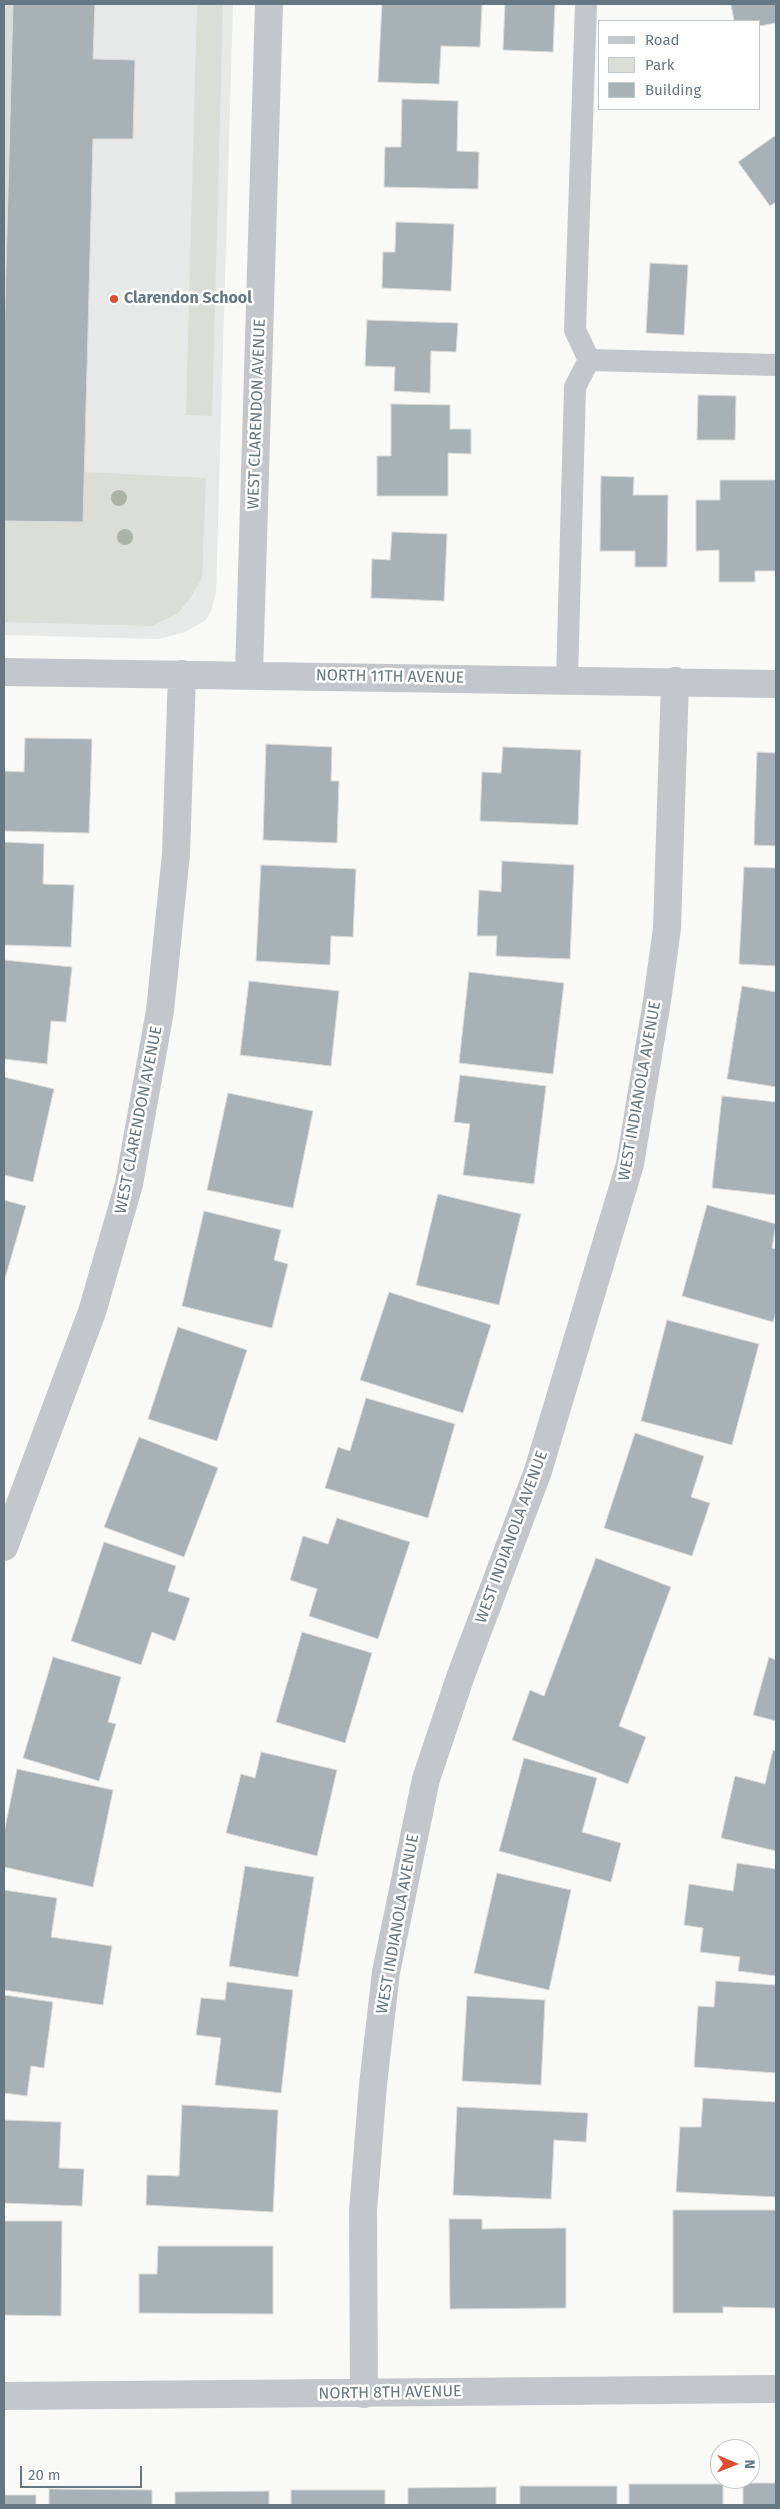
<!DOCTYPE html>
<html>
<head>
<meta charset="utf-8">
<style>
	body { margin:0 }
	#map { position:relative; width:780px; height:2509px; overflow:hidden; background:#f9f9f7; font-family:"Fira Sans",sans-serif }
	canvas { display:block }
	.frame { position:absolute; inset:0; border:5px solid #657782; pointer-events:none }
	.legend { position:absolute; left:598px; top:20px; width:162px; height:90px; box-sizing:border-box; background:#fff; border:1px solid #c1c9cd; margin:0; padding:6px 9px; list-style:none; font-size:15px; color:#657782 }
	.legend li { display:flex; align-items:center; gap:10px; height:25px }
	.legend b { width:25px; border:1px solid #c1c9cd }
	.north { position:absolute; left:710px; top:2439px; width:50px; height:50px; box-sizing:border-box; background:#fff; border:1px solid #c1c9cd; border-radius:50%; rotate:91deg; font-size:14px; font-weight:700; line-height:20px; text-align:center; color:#657782 }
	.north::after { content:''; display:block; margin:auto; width:18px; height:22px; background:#e14d30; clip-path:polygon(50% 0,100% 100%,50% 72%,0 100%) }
	.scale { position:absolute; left:20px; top:2466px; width:122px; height:22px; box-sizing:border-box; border:2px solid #657782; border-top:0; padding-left:6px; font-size:15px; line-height:18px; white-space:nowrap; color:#657782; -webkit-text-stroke:4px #fff; paint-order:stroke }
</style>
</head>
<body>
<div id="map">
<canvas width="780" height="2509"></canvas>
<div class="frame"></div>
<ul class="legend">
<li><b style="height:6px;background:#c3c7cb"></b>Road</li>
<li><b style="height:14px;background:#daded6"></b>Park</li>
<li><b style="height:14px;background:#a7b1b6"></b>Building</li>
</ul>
<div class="north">N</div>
<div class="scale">20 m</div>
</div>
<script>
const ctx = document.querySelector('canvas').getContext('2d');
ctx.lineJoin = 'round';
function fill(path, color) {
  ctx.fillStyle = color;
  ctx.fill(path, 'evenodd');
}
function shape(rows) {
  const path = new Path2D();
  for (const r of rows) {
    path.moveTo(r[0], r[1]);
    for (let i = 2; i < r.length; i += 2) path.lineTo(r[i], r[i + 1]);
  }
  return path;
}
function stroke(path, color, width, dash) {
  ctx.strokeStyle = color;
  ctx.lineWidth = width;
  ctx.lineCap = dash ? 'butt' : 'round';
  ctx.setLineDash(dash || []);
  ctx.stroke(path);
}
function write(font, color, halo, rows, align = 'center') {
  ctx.font = font + ' "Fira Sans",sans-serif';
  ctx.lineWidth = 5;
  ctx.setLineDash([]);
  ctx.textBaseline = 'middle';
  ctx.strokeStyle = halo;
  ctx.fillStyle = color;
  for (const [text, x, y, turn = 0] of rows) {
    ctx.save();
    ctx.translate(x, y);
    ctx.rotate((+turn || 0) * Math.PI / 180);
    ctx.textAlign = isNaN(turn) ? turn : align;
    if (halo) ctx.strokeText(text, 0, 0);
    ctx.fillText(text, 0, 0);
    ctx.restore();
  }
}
const built = shape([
	[4,4,233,4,216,593,211,611,206,620,185,632,159,639,4,635]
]);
const green = shape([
	[4,4,13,4,5,278,4,278],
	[197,4,223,4,212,416,186,415],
	[85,472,206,478,202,578,191,597,178,613,152,626,4,622,4,521,83,522]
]);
const building = shape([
	[13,4,95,4,93,59,135,60,133,139,93,139,83,522,4,521,4,344,13,4],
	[382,4,482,4,480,47,441,46,439,84,378,82,382,4],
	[505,4,555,4,553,52,503,50,505,4],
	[731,4,776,4,776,23,759,26,759,21,734,21,731,4],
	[402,99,458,101,457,151,479,152,478,189,384,187,385,147,401,147,402,99],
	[776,135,776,202,770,206,738,162,776,135],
	[396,222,454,224,451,291,382,288,383,252,395,252,396,222],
	[650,263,688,265,684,335,646,333,650,263],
	[367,320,458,323,456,352,431,351,430,393,394,391,395,367,365,366,367,320],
	[698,395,736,396,735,440,697,440,698,395],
	[391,404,450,405,450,429,471,429,471,454,448,453,448,496,377,496,377,456,391,456,391,404],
	[601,476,634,477,633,495,668,495,667,567,635,567,635,551,600,551,601,476],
	[720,480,776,480,776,571,755,571,755,582,719,582,719,550,696,551,696,500,720,500,720,480],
	[392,532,447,534,444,601,371,598,372,559,390,560,392,532],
	[25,738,92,739,89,833,4,831,4,771,24,772,25,738],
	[266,744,332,747,331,781,339,781,337,843,263,840,266,744],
	[503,747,581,750,578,825,480,821,482,772,501,773,503,747],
	[757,752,776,753,776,846,754,845,757,752],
	[4,842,44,844,43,884,74,885,71,947,4,945,4,842],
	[502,861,574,865,570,959,496,956,497,936,477,936,479,890,501,892,502,861],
	[261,865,356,869,353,937,331,936,330,965,256,961,261,865],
	[744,867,776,868,776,966,739,964,744,867],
	[4,960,72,967,66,1022,51,1021,47,1064,4,1059,4,960],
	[469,972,564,983,553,1074,459,1063,469,972],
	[249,981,339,991,331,1066,240,1055,249,981],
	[742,986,776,992,776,1087,727,1079,742,986],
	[460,1075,546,1086,534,1184,463,1175,470,1124,454,1122,460,1075],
	[4,1077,54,1089,33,1182,4,1175,4,1077],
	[228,1093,313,1111,293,1208,207,1190,228,1093],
	[722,1096,776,1102,776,1195,712,1188,722,1096],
	[438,1194,521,1214,499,1305,416,1285,438,1194],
	[4,1200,26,1206,4,1282,4,1200],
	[707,1205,776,1224,772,1248,776,1249,776,1311,773,1322,682,1296,707,1205],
	[204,1211,281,1230,274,1260,288,1264,272,1328,182,1306,204,1211],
	[389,1292,491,1325,463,1413,360,1380,389,1292],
	[667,1320,759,1344,732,1445,641,1421,667,1320],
	[178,1327,247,1350,217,1441,148,1419,178,1327],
	[366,1398,455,1424,428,1518,325,1488,338,1447,350,1451,366,1398],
	[635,1433,704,1456,691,1497,710,1503,692,1556,604,1528,635,1433],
	[139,1437,218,1468,184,1557,104,1527,139,1437],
	[337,1518,410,1542,378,1639,309,1616,317,1589,290,1580,303,1536,328,1544,337,1518],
	[104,1542,176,1566,168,1591,190,1598,175,1641,152,1632,141,1665,71,1641,104,1542],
	[596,1558,671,1587,619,1726,646,1737,628,1784,512,1740,530,1690,544,1696,596,1558],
	[302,1632,372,1653,345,1743,276,1722,302,1632],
	[53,1657,121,1677,108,1722,116,1724,99,1781,23,1758,53,1657],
	[769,1657,776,1660,776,1721,753,1715,769,1657],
	[773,1750,776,1751,776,1851,721,1838,735,1776,765,1784,773,1750],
	[261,1752,337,1770,317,1856,226,1833,241,1774,255,1778,261,1752],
	[524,1758,597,1778,582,1832,621,1843,611,1882,499,1851,524,1758],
	[17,1769,113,1790,93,1887,4,1867,4,1833,17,1769],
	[737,1863,776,1869,776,1976,738,1971,740,1957,700,1952,703,1928,684,1925,689,1884,733,1891,737,1863],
	[245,1866,314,1877,298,1977,229,1966,245,1866],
	[497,1873,571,1890,549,1990,474,1973,497,1873],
	[4,1890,57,1898,51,1937,112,1946,103,2005,4,1990,4,1890],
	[716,1981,776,1985,776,2073,694,2067,698,2006,714,2007,716,1981],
	[227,1982,293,1990,281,2093,215,2085,221,2038,196,2035,201,1998,225,2000,227,1982],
	[4,1995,53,2002,44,2068,31,2066,27,2096,4,2093,4,1995],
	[467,1996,545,2000,541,2085,462,2081,467,1996],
	[703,2098,776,2102,776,2197,676,2192,680,2127,701,2127,703,2098],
	[182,2105,278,2110,273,2212,146,2205,147,2175,179,2176,182,2105],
	[457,2107,588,2113,586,2142,554,2140,551,2199,453,2195,457,2107],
	[4,2120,61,2122,59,2168,84,2169,82,2206,4,2203,4,2120],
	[673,2210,776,2210,776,2308,723,2307,723,2313,673,2313,673,2210],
	[449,2219,482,2219,482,2229,566,2228,566,2308,450,2309,449,2219],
	[4,2221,62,2221,61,2316,4,2315,4,2221],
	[158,2246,273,2246,273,2314,139,2313,139,2274,157,2274,158,2246],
	[743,2483,776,2483,776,2505,743,2505,743,2483],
	[629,2484,723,2484,723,2505,629,2505,629,2484],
	[520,2486,617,2486,617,2505,520,2505,520,2486],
	[496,2487,496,2505,408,2505,408,2488,496,2487],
	[49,2489,152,2490,152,2505,49,2505,49,2489],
	[291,2490,385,2490,385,2505,291,2505,291,2490],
	[269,2491,269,2505,175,2505,175,2492,269,2491],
	[4,2495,36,2495,36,2505,4,2505,4,2495]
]);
const lane = shape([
	[586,4,575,330,589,360],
	[589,360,776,365],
	[567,680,575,387,589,360]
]);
const street = shape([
	[4,672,776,684],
	[249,674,269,4],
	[4,1547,92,1312,129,1184,160,1011,176,854,182,674],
	[364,2394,363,2211,373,2085,386,1972,426,1779,461,1675,538,1471,630,1164,657,1001,667,928,675,681],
	[4,2396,776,2389]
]);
const trees = [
	[119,498],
	[125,537]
];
const markers = [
	[114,299,5,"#e14d30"]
];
const poiNames = [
	["Clarendon School",124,299]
];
const streetNames = [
	["WEST CLARENDON AVENUE",257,414,-88],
	["NORTH 11TH AVENUE",390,677,1],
	["WEST INDIANOLA AVENUE",640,1091,-80],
	["WEST CLARENDON AVENUE",139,1120,-79],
	["WEST INDIANOLA AVENUE",512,1537,-70],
	["WEST INDIANOLA AVENUE",398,1924,-80],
	["NORTH 8TH AVENUE",390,2393,-1]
];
fill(built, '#e7e9e8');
fill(green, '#daded6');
fill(building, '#a7b1b6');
stroke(building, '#dbdbd9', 1);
stroke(lane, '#c3c7cb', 22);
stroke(street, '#c3c7cb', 28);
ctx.fillStyle = '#aab3a6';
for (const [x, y] of trees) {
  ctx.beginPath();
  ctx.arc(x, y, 8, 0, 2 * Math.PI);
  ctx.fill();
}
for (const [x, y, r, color] of markers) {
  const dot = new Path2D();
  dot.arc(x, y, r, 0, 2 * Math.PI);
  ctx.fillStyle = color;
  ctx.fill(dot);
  stroke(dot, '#fff', 2);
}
write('bold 16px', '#657782', '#fff', poiNames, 'left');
write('16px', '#657782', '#fff', streetNames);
</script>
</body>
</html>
